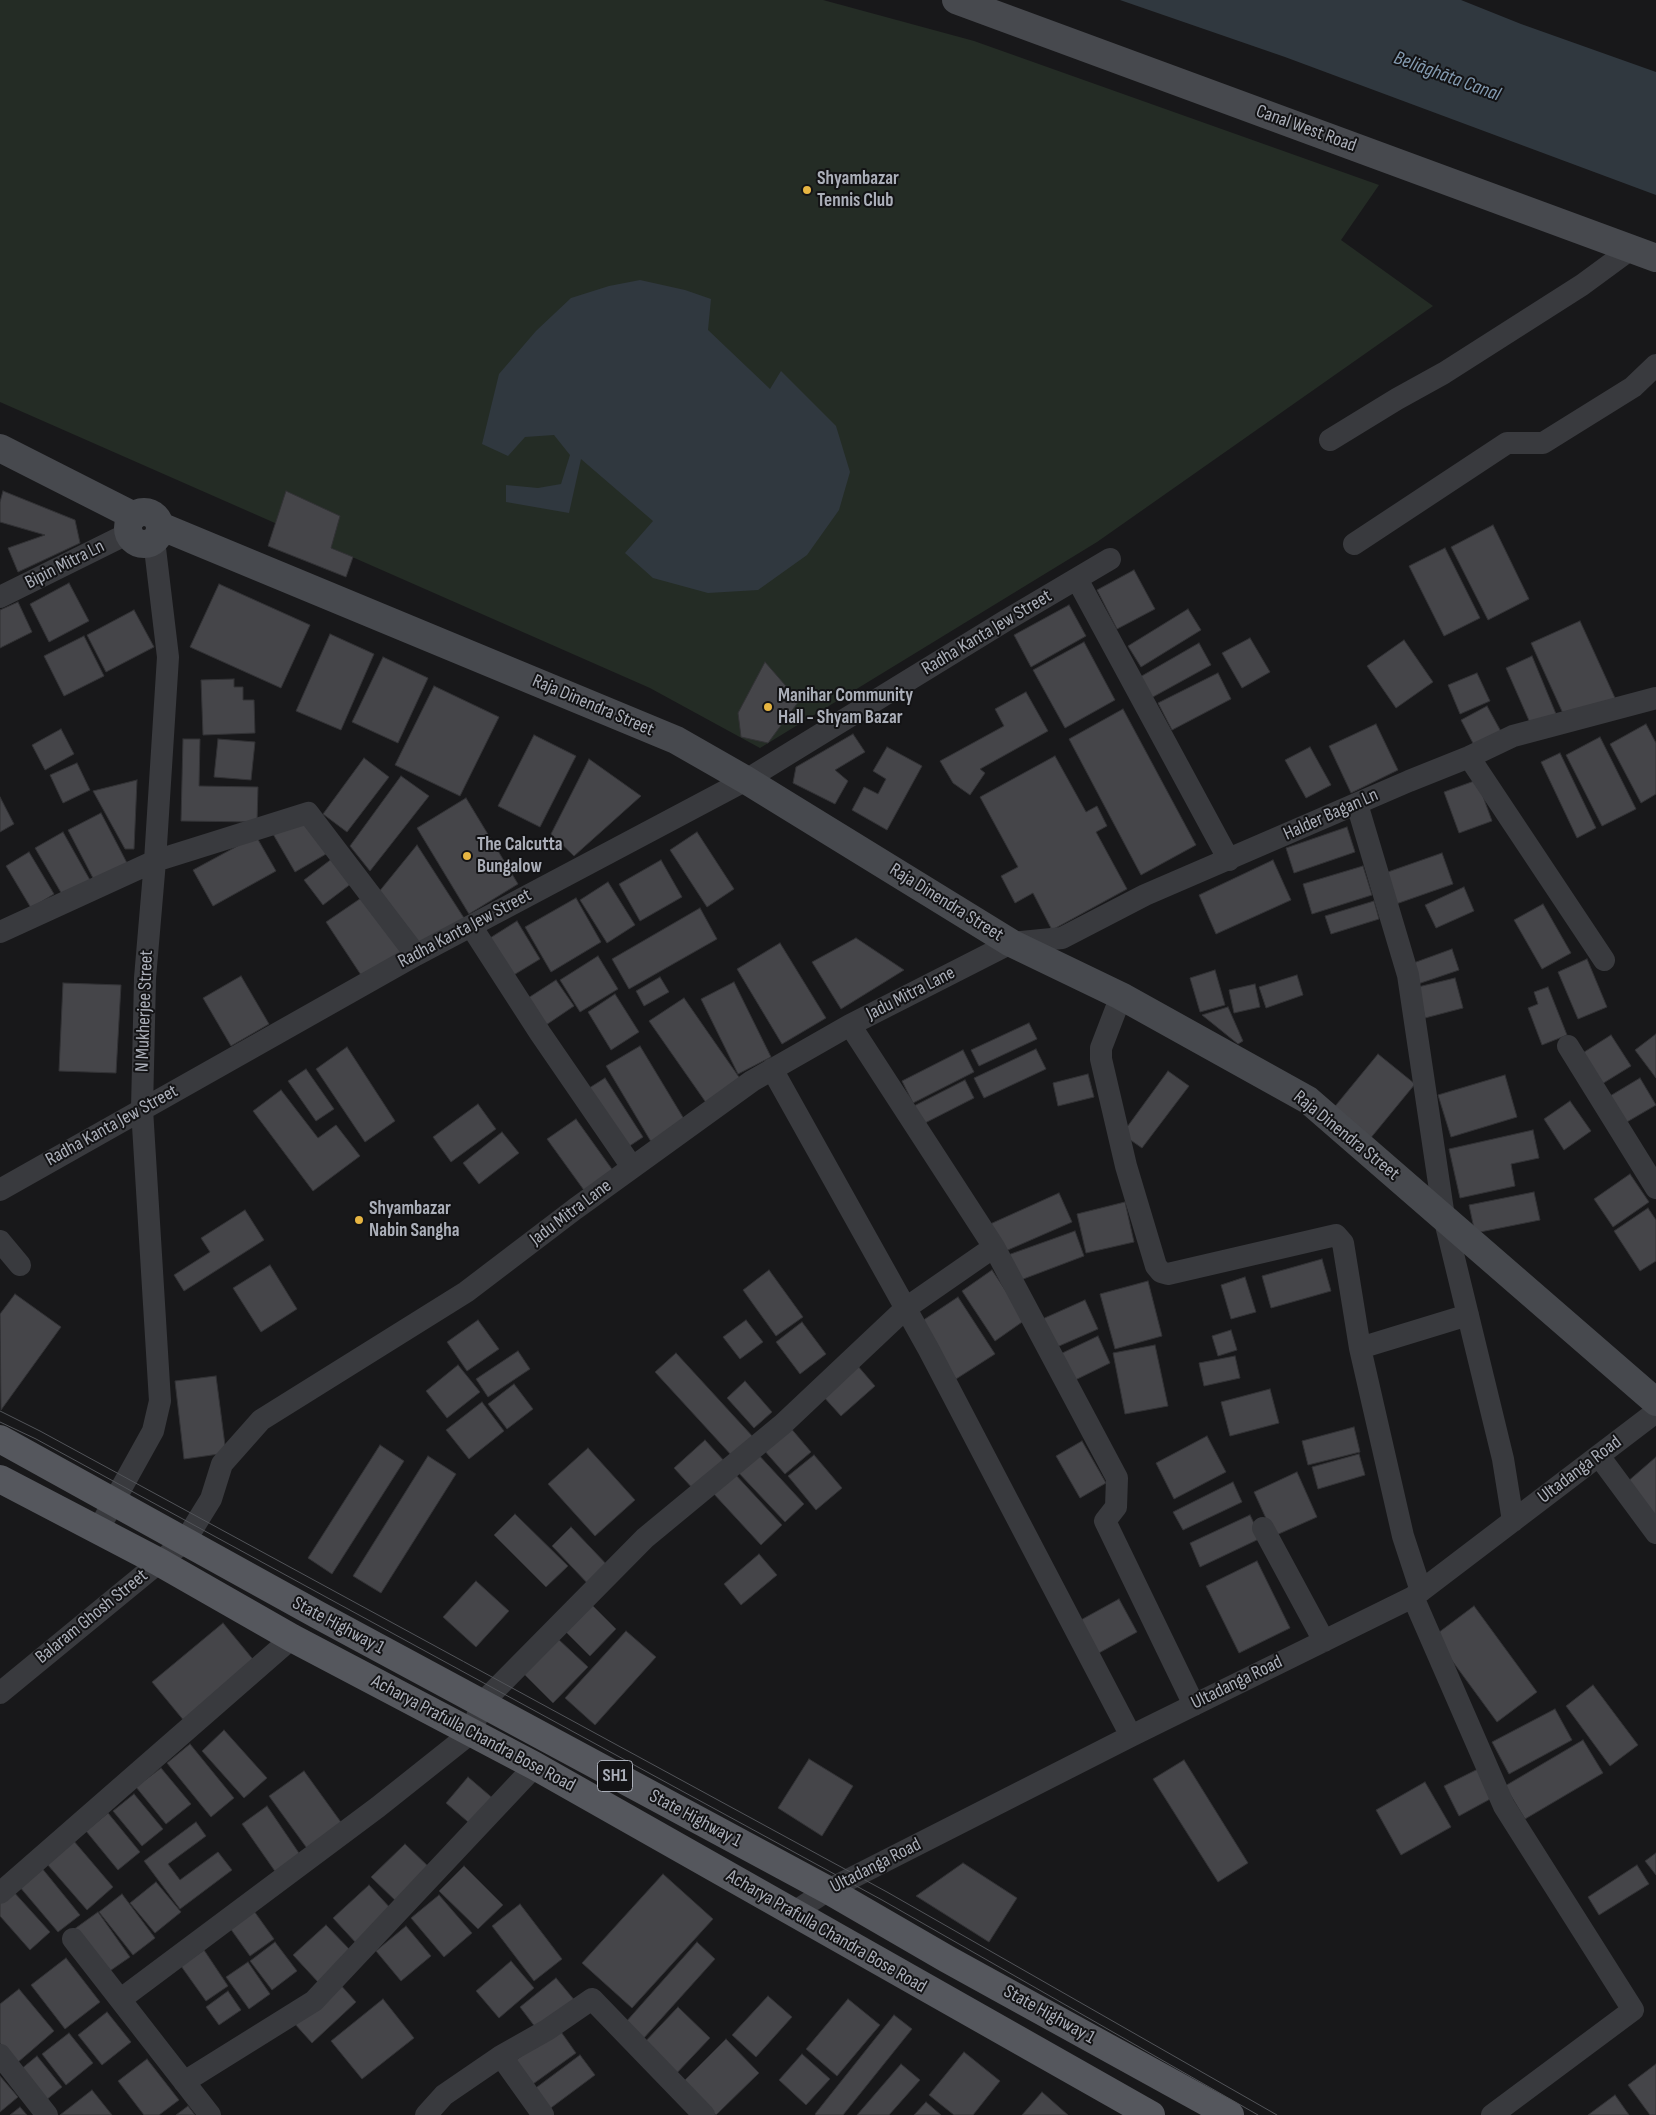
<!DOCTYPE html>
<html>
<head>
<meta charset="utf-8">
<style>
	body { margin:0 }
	canvas { display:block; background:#18181a }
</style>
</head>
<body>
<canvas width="1656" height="2115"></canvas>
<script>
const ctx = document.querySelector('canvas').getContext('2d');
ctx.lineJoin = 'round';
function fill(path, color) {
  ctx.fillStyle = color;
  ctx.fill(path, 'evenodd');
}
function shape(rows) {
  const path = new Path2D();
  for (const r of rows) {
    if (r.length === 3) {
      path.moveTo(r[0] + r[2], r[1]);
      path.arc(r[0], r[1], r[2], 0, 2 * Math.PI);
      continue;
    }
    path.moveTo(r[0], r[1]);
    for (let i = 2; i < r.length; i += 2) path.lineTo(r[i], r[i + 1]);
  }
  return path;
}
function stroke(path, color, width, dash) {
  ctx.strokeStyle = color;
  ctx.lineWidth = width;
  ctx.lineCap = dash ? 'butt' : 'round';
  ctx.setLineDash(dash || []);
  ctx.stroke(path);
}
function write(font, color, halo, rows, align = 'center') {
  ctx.font = font + ' "Sofia Sans Condensed",sans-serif';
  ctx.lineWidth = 4;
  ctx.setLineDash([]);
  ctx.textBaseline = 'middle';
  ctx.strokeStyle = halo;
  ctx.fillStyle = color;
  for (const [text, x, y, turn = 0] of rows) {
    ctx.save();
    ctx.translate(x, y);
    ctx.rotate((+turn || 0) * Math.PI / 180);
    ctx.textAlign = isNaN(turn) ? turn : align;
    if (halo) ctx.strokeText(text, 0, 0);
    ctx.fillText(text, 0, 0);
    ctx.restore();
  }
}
const green = shape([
	[0,0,823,0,974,41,1379,185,1341,240,1433,306,1097,542,760,748,650,688,0,402]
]);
const water = shape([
	[1120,0,1461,0,1521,24,1656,72,1656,195,1285,57],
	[640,280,685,290,711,299,708,330,770,389,781,371,836,426,850,472,839,510,807,555,758,590,708,593,653,578,625,553,653,521,581,459,569,513,506,502,506,485,538,488,561,484,570,455,554,435,525,437,508,456,482,444,499,374,536,331,571,298,609,286]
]);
const building = shape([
	[3,491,75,520,80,543,18,572,8,548,45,535,0,522,0,502,3,491],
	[286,491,340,516,331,548,353,557,346,577,268,546,286,491],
	[1493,525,1529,599,1488,620,1451,547,1493,525],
	[1445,548,1480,618,1444,636,1409,566,1445,548],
	[1134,570,1155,609,1117,629,1097,590,1134,570],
	[69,583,89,621,49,642,30,604,69,583],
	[219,584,310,625,281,688,190,647,219,584],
	[18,602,32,632,0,648,0,610,18,602],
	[1069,605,1086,636,1031,667,1014,635,1069,605],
	[1188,609,1201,630,1141,667,1128,646,1188,609],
	[134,610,154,647,106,672,87,635,134,610],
	[1580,621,1615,698,1566,720,1531,643,1580,621],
	[330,634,374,654,341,730,296,711,330,634],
	[84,636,104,676,64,696,44,656,84,636],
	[1250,638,1270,672,1242,688,1222,653,1250,638],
	[1404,640,1433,682,1396,708,1367,666,1404,640],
	[1084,642,1115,700,1065,728,1033,670,1084,642],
	[1199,643,1211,665,1151,698,1140,677,1199,643],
	[1532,656,1556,714,1531,725,1506,668,1532,656],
	[383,657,428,678,398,743,352,722,383,657],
	[765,662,799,701,768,743,741,737,738,713,765,662],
	[1218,673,1231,699,1172,730,1158,703,1218,673],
	[1477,673,1490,701,1460,714,1448,685,1477,673],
	[234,679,234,687,243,687,243,700,254,700,255,733,203,735,201,680,234,679],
	[434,686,499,717,460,796,395,765,434,686],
	[1026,692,1048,731,980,769,985,773,970,795,953,783,940,761,1004,726,995,709,1026,692],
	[1487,706,1504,737,1477,751,1461,720,1487,706],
	[1123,709,1196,845,1141,875,1069,739,1123,709],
	[1376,724,1398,770,1351,793,1329,746,1376,724],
	[1646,724,1656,743,1656,794,1641,803,1610,744,1646,724],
	[61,729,74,754,45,770,32,745,61,729],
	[853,734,865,752,835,770,848,781,835,804,793,783,796,767,853,734],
	[534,735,576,756,540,827,498,806,534,735],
	[1600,737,1636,809,1602,826,1566,755,1600,737],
	[183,739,200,739,199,786,258,787,257,822,181,821,183,739],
	[218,739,255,742,251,780,214,777,218,739],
	[887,747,922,766,887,830,852,810,864,787,878,794,886,779,873,771,887,747],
	[1310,747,1331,785,1306,798,1285,760,1310,747],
	[1560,753,1596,828,1577,838,1541,762,1560,753],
	[1055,756,1086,812,1097,806,1107,826,1096,832,1127,889,1052,930,1033,893,1015,903,1001,876,1018,867,980,797,1055,756],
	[364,758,389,777,347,832,323,814,364,758],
	[589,759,641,796,574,856,551,834,589,759],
	[77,763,90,790,63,803,50,775,77,763],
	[401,776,429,796,370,871,350,846,401,776],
	[137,780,134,849,125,849,93,791,137,780],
	[1477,780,1492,821,1459,833,1444,792,1477,780],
	[0,797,14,824,0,832,0,797],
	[466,798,518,884,469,914,417,828,466,798],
	[101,813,127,863,94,880,68,830,101,813],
	[304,816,326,854,295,872,273,834,304,816],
	[1347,827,1355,852,1294,873,1286,848,1347,827],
	[63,832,90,880,63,896,35,848,63,832],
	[697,832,734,889,707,907,670,850,697,832],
	[256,836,276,871,213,906,193,870,256,836],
	[417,845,464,918,422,948,378,893,417,845],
	[29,852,54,894,31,908,6,866,29,852],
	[1442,853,1453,884,1396,904,1385,873,1442,853],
	[333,858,352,883,323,905,304,880,333,858],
	[661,860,682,897,640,921,619,884,661,860],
	[1273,860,1291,900,1216,934,1199,895,1273,860],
	[1363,866,1372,895,1312,914,1303,884,1363,866],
	[608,882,635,925,607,943,580,900,608,882],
	[1464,887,1474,911,1436,928,1425,905,1464,887],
	[367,894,406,953,365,981,326,922,367,894],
	[576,898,601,942,551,972,525,927,576,898],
	[1374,901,1379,919,1331,934,1325,916,1374,901],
	[1543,904,1571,953,1542,969,1514,920,1543,904],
	[700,908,717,939,629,989,612,959,700,908],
	[517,921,540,959,512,976,490,938,517,921],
	[856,938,904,970,841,1009,812,962,856,938],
	[780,943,826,1018,782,1044,737,969,780,943],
	[1452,949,1459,970,1415,985,1408,965,1452,949],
	[598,956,618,989,580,1012,560,980,598,956],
	[1587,959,1607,1007,1578,1019,1558,972,1587,959],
	[1215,970,1225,1005,1200,1012,1190,978,1215,970],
	[1297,975,1303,995,1266,1008,1259,987,1297,975],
	[241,976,269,1024,231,1046,203,998,241,976],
	[660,977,669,992,644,1006,636,991,660,977],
	[1455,978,1463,1008,1425,1018,1418,987,1455,978],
	[556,980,574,1006,543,1027,525,1000,556,980],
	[734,982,771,1057,738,1074,701,999,734,982],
	[63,983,121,985,116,1073,59,1071,63,983],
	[1255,984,1260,1007,1234,1013,1229,990,1255,984],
	[1548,987,1567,1035,1542,1045,1528,1008,1538,1004,1534,992,1548,987],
	[615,994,639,1032,611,1050,588,1012,615,994],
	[684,998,741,1080,707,1104,649,1021,684,998],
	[1228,1007,1243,1041,1238,1044,1202,1015,1228,1007],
	[1029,1023,1037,1039,979,1066,971,1050,1029,1023],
	[1656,1034,1656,1078,1635,1050,1656,1034],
	[1611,1035,1631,1066,1597,1087,1578,1056,1611,1035],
	[640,1046,687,1124,653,1145,606,1066,640,1046],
	[347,1047,395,1121,365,1142,316,1069,347,1047],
	[1036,1049,1046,1069,984,1098,974,1078,1036,1049],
	[963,1050,974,1072,913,1103,902,1081,963,1050],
	[1378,1054,1415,1084,1369,1140,1332,1110,1378,1054],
	[306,1069,334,1109,316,1121,288,1081,306,1069],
	[1168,1071,1189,1086,1142,1148,1122,1134,1168,1071],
	[1088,1074,1094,1097,1058,1106,1053,1083,1088,1074],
	[1505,1075,1517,1117,1451,1137,1438,1095,1505,1075],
	[605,1078,643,1137,625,1149,586,1090,605,1078],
	[1640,1078,1656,1105,1620,1126,1605,1099,1640,1078],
	[965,1080,974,1098,921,1125,912,1107,965,1080],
	[281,1090,318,1138,336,1125,360,1156,313,1191,253,1111,281,1090],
	[1570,1101,1591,1131,1564,1150,1544,1119,1570,1101],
	[478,1104,496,1129,451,1162,433,1137,478,1104],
	[576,1119,614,1172,586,1193,547,1139,576,1119],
	[1533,1130,1539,1158,1511,1164,1515,1186,1460,1198,1449,1149,1533,1130],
	[502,1132,519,1153,479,1184,463,1163,502,1132],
	[1630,1174,1649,1202,1613,1227,1594,1199,1630,1174],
	[1534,1192,1540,1220,1475,1233,1469,1205,1534,1192],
	[1059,1193,1072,1222,1001,1253,988,1225,1059,1193],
	[1125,1202,1134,1242,1086,1253,1077,1214,1125,1202],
	[1648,1208,1656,1220,1656,1261,1640,1271,1614,1231,1648,1208],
	[245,1210,264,1240,184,1291,174,1275,210,1252,201,1238,245,1210],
	[1075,1231,1084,1256,1018,1281,1008,1255,1075,1231],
	[1322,1259,1331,1291,1271,1308,1262,1276,1322,1259],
	[270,1265,297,1309,261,1332,233,1288,270,1265],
	[769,1270,803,1317,776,1336,743,1290,769,1270],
	[992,1270,1025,1320,995,1341,962,1291,992,1270],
	[1245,1277,1256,1312,1231,1319,1221,1285,1245,1277],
	[1148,1281,1162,1336,1115,1349,1100,1294,1148,1281],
	[15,1294,61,1327,1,1410,0,1314,15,1294],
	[958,1297,995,1354,956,1379,919,1323,958,1297],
	[1085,1300,1098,1329,1050,1350,1038,1321,1085,1300],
	[478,1320,499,1349,467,1371,447,1342,478,1320],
	[746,1320,763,1342,740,1359,723,1337,746,1320],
	[802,1322,826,1354,800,1374,776,1342,802,1322],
	[1231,1330,1237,1350,1218,1356,1212,1336,1231,1330],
	[1098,1336,1110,1363,1069,1383,1056,1356,1098,1336],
	[1155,1345,1168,1406,1125,1414,1113,1353,1155,1345],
	[518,1351,530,1369,488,1397,476,1379,518,1351],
	[676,1353,754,1438,733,1457,655,1372,676,1353],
	[1235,1356,1240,1378,1204,1386,1199,1363,1235,1356],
	[458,1365,480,1392,447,1418,426,1391,458,1365],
	[857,1365,875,1386,841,1416,822,1395,857,1365],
	[216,1376,226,1453,184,1459,175,1381,216,1376],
	[745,1381,772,1412,754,1428,727,1398,745,1381],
	[514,1384,533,1409,507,1429,488,1404,514,1384],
	[1270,1389,1279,1423,1230,1436,1221,1402,1270,1389],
	[482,1402,504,1431,469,1459,446,1430,482,1402],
	[789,1426,811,1452,785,1474,763,1449,789,1426],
	[1354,1427,1360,1452,1308,1465,1302,1441,1354,1427],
	[1207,1436,1226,1472,1174,1499,1156,1463,1207,1436],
	[705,1440,726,1463,695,1491,674,1468,705,1440],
	[1082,1441,1106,1483,1080,1498,1056,1456,1082,1441],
	[380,1445,404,1461,332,1574,308,1558,380,1445],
	[588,1448,635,1500,595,1536,548,1484,588,1448],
	[756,1452,804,1504,785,1522,736,1470,756,1452],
	[1359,1454,1365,1475,1318,1489,1312,1467,1359,1454],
	[814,1455,842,1488,816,1510,788,1476,814,1455],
	[428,1456,456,1474,381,1593,353,1576,428,1456],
	[1656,1457,1656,1517,1626,1483,1656,1457],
	[1297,1472,1317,1517,1274,1536,1254,1492,1297,1472],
	[734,1473,782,1525,761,1545,713,1493,734,1473],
	[1233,1482,1242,1502,1183,1530,1173,1512,1233,1482],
	[515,1514,568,1566,546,1587,494,1535,515,1514],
	[1250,1515,1261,1538,1200,1567,1190,1543,1250,1515],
	[571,1527,610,1568,591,1587,552,1546,571,1527],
	[759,1554,777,1575,741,1605,724,1584,759,1554],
	[1257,1561,1290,1628,1239,1653,1206,1586,1257,1561],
	[476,1581,509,1611,476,1647,443,1617,476,1581],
	[1119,1599,1137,1632,1097,1654,1079,1621,1119,1599],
	[591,1604,616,1629,590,1656,565,1631,591,1604],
	[1474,1606,1537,1692,1497,1722,1434,1636,1474,1606],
	[223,1623,256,1663,185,1722,152,1682,223,1623],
	[626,1631,656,1657,595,1725,565,1698,626,1631],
	[557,1638,588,1667,553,1703,523,1673,557,1638],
	[1593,1685,1638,1745,1610,1766,1566,1706,1593,1685],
	[1555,1709,1572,1740,1509,1774,1492,1742,1555,1709],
	[224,1730,267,1778,244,1798,202,1751,224,1730],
	[1583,1740,1603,1773,1525,1819,1505,1786,1583,1740],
	[190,1744,234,1798,211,1817,167,1763,190,1744],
	[809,1759,853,1786,822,1836,778,1808,809,1759],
	[1184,1760,1248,1863,1218,1882,1153,1779,1184,1760],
	[161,1768,191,1804,166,1824,136,1787,161,1768],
	[1478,1769,1492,1798,1459,1816,1444,1786,1478,1769],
	[304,1771,343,1825,309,1851,269,1796,304,1771],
	[468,1777,496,1801,474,1827,446,1803,468,1777],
	[1425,1782,1451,1827,1401,1855,1376,1810,1425,1782],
	[134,1794,163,1829,142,1846,113,1811,134,1794],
	[267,1806,303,1859,279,1877,242,1824,267,1806],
	[108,1813,140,1852,118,1870,86,1831,108,1813],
	[196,1822,206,1836,168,1864,180,1880,218,1852,232,1870,180,1909,144,1861,196,1822],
	[73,1840,113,1887,87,1910,47,1864,73,1840],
	[405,1844,432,1870,399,1904,371,1877,405,1844],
	[1656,1853,1656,1875,1645,1861,1656,1853],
	[963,1863,1017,1898,989,1942,916,1896,963,1863],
	[1637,1865,1649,1884,1599,1915,1588,1897,1637,1865],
	[464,1866,503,1905,478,1929,439,1891,464,1866],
	[41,1867,80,1915,58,1932,19,1886,41,1867],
	[663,1874,713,1919,632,2008,582,1963,663,1874],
	[156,1882,181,1912,155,1933,130,1903,156,1882],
	[369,1885,393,1911,357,1944,333,1918,369,1885],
	[12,1890,50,1932,30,1950,0,1916,0,1901,12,1890],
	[122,1894,155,1938,133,1955,99,1912,122,1894],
	[439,1895,472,1933,444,1957,411,1918,439,1895],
	[520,1904,562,1959,534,1981,492,1926,520,1904],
	[254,1911,274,1939,250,1956,230,1928,254,1911],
	[98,1912,130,1957,104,1975,73,1930,98,1912],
	[326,1925,351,1951,318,1982,293,1955,326,1925],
	[406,1926,431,1956,401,1981,376,1951,406,1926],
	[275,1942,297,1971,272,1990,250,1961,275,1942],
	[697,1942,715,1959,643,2039,625,2023,697,1942],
	[204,1950,228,1986,206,2001,181,1966,204,1950],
	[66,1958,100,2002,65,2029,31,1985,66,1958],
	[511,1961,534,1988,499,2018,476,1991,511,1961],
	[248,1962,270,1994,249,2009,226,1977,248,1962],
	[556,1978,576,2002,539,2032,520,2007,556,1978],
	[338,1982,356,2002,312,2043,294,2023,338,1982],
	[19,1989,54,2031,17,2063,0,2043,0,2004,19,1989],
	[228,1991,241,2010,219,2025,206,2007,228,1991],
	[768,1996,792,2017,756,2057,732,2035,768,1996],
	[383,1999,414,2038,362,2079,331,2041,383,1999],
	[848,1999,880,2025,837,2076,806,2049,848,1999],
	[678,2007,710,2038,674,2076,641,2046,678,2007],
	[107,2012,131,2042,102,2065,78,2035,107,2012],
	[894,2015,912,2029,843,2115,816,2115,815,2114,894,2015],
	[559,2029,576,2053,526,2089,509,2065,559,2029],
	[69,2033,93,2063,66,2085,42,2054,69,2033],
	[726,2039,759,2073,716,2115,683,2082,726,2039],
	[964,2052,1000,2081,973,2115,954,2115,929,2095,964,2052],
	[802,2054,830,2079,806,2105,779,2080,802,2054],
	[580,2055,595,2075,544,2113,529,2093,580,2055],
	[37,2056,62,2087,45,2101,20,2070,37,2056],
	[147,2059,179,2100,159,2115,144,2115,118,2081,147,2059],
	[901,2064,920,2080,889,2115,857,2115,901,2064],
	[1656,2064,1656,2115,1650,2115,1628,2085,1656,2064],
	[0,2076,18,2097,0,2112,0,2076],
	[92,2090,112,2115,60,2115,92,2090],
	[1042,2092,1068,2115,1022,2115,1042,2092],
	[1615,2095,1629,2115,1588,2115,1615,2095],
	[926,2102,941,2115,914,2115,926,2102],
	[188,2106,195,2115,176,2115,188,2106],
	[20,2107,27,2115,10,2115,20,2107]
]);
const street = shape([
	[1330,440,1397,399,1444,373,1582,285,1631,249],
	[1354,544,1507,443,1543,443,1633,387,1656,365],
	[1077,579,1229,860],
	[0,597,129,533],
	[1469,757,1604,960],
	[1357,804,1408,975,1444,1217,1503,1459,1513,1521],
	[471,926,540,1033,632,1167],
	[0,932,155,861,308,813,416,955],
	[1121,996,1101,1048,1101,1059,1126,1166,1156,1266,1161,1272,1168,1274,1336,1235,1343,1243,1360,1348],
	[850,1025,994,1247,1117,1478,1116,1507,1105,1521,1194,1705],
	[1568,1046,1656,1188],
	[772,1069,929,1350,1131,1736],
	[0,1190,416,955,746,780,1005,621,1110,559],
	[0,1241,20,1265],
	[1599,1456,1656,1533],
	[1263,1528,1324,1641],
	[98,1530,153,1431,160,1401,142,1109,145,978,155,861,168,657,154,540],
	[1421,1591,1403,1536,1360,1348,1468,1315],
	[1413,1597,1504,1806,1633,2010,1492,2115],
	[0,1693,185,1541,211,1499,222,1464,261,1420,466,1292,575,1209,752,1081,850,1025,1011,943,1062,938,1145,895,1409,781,1469,757,1513,736,1656,698],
	[0,1893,292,1638],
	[793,1913,828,1890,1131,1736,1413,1597,1656,1412],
	[73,1939,210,2115],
	[121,1999,378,1807,471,1733,482,1703,645,1538,783,1424,906,1308,994,1247],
	[0,2055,47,2115],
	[501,2056,543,2115],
	[184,2082,314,2001,535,1766],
	[426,2115,444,2095,501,2056,547,2030,592,1999,704,2115]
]);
const secondary = shape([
	[956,0,1656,258],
	[0,448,134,516],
	[144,528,16],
	[160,526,676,740,746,780,1011,943,1121,996,1308,1100,1656,1402]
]);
const primary = shape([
	[0,1439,318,1615,828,1890,947,1959,1230,2115],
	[0,1479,159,1562,292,1638,535,1766,1151,2115]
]);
const tram = shape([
	[0,1411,40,1431,887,1892,1277,2115],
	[0,1422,36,1439,882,1900,1258,2115]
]);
const markers = [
	[807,190,5,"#e7b542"],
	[768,707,5,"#e7b542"],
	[467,856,5,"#e7b542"],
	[359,1220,5,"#e7b542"]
];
const shields = [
	[615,1776,35]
];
const shieldNames = [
	["SH1",615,1776]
];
const streetNames = [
	["Canal West Road",1306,129,20],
	["Bipin Mitra Ln",65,565,-27],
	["Radha Kanta Jew Street",987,633,-31],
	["Raja Dinendra Street",593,706,23],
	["Halder Bagan Ln",1331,815,-24],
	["Raja Dinendra Street",946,903,32],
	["Radha Kanta Jew Street",465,929,-28],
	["Jadu Mitra Lane",911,994,-27],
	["N Mukherjee Street",145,1011,-88],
	["Radha Kanta Jew Street",112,1126,-29],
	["Raja Dinendra Street",1346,1136,39],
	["Jadu Mitra Lane",571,1213,-37],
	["Ultadanga Road",1580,1470,-37],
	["Balaram Ghosh Street",92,1617,-39],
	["State Highway 1",338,1626,28],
	["Ultadanga Road",1237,1683,-26],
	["Acharya Prafulla Chandra Bose Road",473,1734,28],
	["State Highway 1",695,1819,28],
	["Ultadanga Road",876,1866,-27],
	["Acharya Prafulla Chandra Bose Road",826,1932,30],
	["State Highway 1",1049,2015,29]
];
const poiNames = [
	["Shyambazar",817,179],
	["Tennis Club",817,201],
	["Manihar Community",778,696],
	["Hall - Shyam Bazar",778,718],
	["The Calcutta",477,845],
	["Bungalow",477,867],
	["Shyambazar",369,1209],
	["Nabin Sangha",369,1231]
];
const waterNames = [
	["Beliāghāta Canal",1447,77,20]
];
fill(green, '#242c25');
fill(water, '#30383f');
fill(building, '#454549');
stroke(building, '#323235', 1);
stroke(street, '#393a3e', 22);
stroke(secondary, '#47494e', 28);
stroke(primary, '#55575d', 28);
stroke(tram, '#525459', 1);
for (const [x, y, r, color] of markers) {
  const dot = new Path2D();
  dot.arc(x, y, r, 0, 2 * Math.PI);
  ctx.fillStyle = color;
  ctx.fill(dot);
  stroke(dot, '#131315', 2);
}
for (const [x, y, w] of shields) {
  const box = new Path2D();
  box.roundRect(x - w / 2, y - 15.5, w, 31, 4);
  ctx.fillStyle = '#131315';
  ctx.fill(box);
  stroke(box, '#abafb9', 1);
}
write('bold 18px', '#abafb9', null, shieldNames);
write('19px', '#abafb9', '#131315', streetNames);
write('bold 19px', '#abafb9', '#131315', poiNames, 'left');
write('italic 20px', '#849bb1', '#131315', waterNames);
</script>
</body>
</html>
